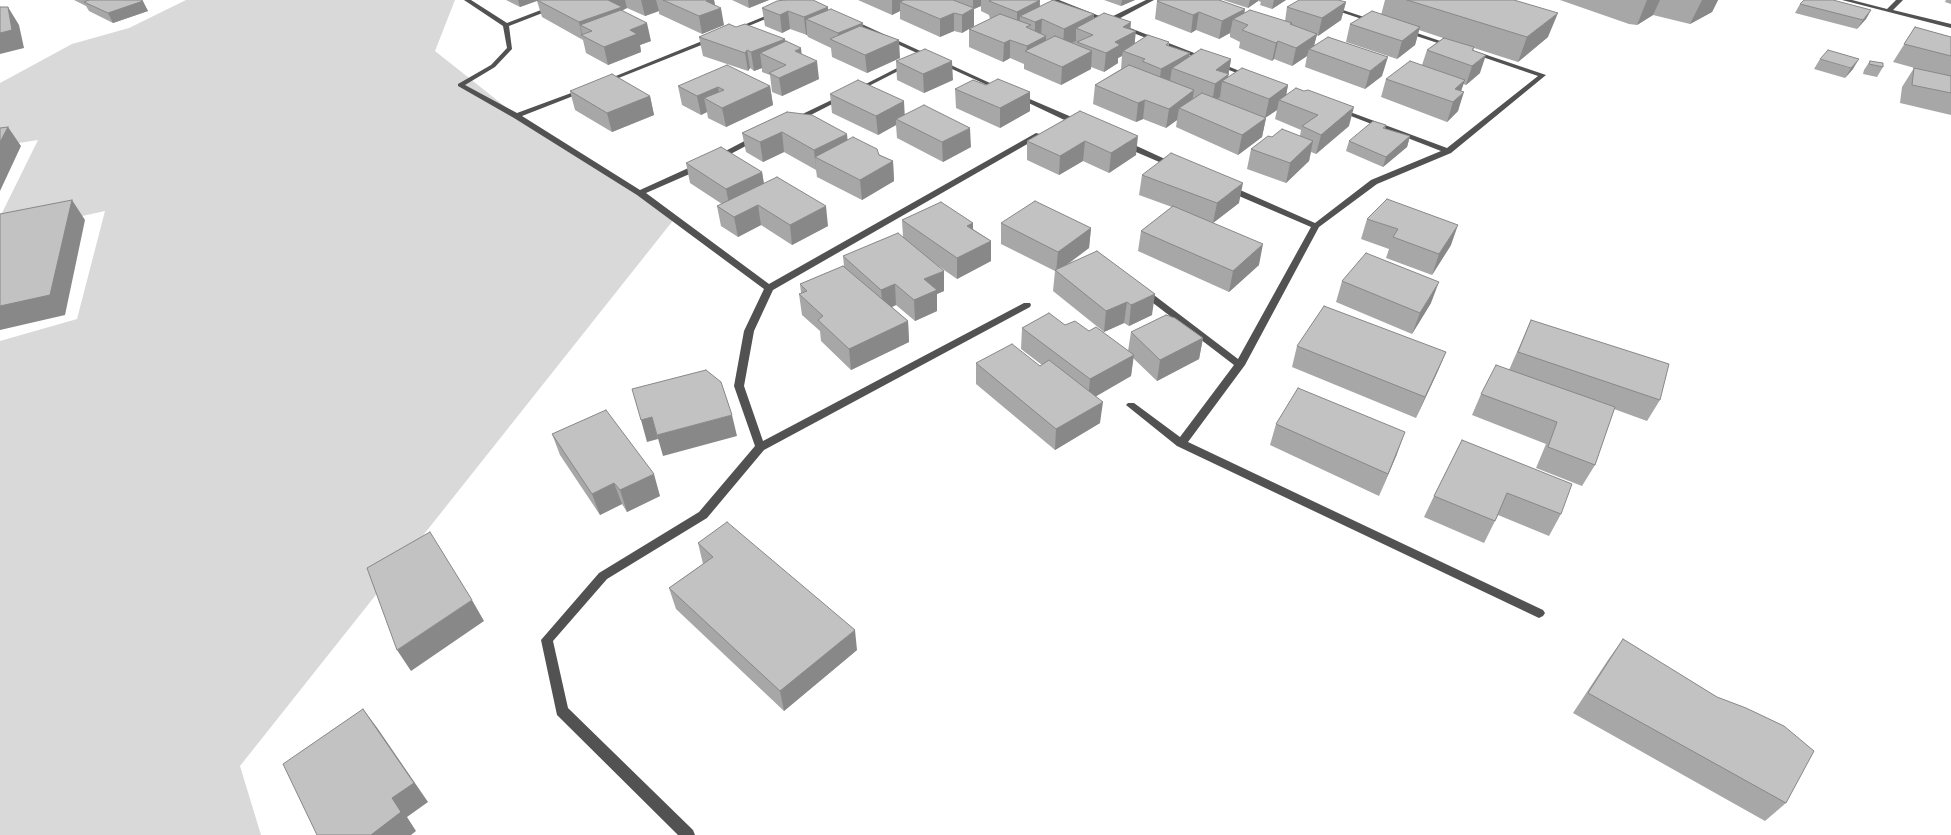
<!DOCTYPE html>
<html>
<head>
<meta charset="utf-8">
<style>
	body { margin:0 }
	canvas { display:block; background:#fff }
</style>
</head>
<body>
<canvas width="1951" height="835"></canvas>
<script>
const ctx = document.querySelector('canvas').getContext('2d');
ctx.lineJoin = 'round';
function fill(path, color) {
  ctx.fillStyle = color;
  ctx.fill(path, 'evenodd');
}
function shape(rows) {
  const path = new Path2D();
  for (const r of rows) {
    path.moveTo(r[0], r[1]);
    for (let i = 2; i < r.length; i += 2) path.lineTo(r[i], r[i + 1]);
  }
  return path;
}
function stroke(path, color, width, dash) {
  ctx.strokeStyle = color;
  ctx.lineWidth = width;
  ctx.lineCap = dash ? 'butt' : 'round';
  ctx.setLineDash(dash || []);
  ctx.stroke(path);
}
const green = shape([
	[186,0,455,0,435,51,517,116,675,218,240,766,261,835,0,835,0,341,77,319,105,211,0,234,0,217,38,140,0,146,0,83,72,44,129,28]
]);
const minor = shape([
	[464,0,471,0,507,23,567,0,576,0,509,26,512,49,495,67,465,85,517,113,582,89,586,89,586,91,522,116,640,190,695,165,701,165,701,169,646,193,769,284,1036,133,1043,135,773,290,754,331,744,386,763,441,1024,303,1030,303,1031,305,1030,307,764,450,707,518,607,579,553,641,568,708,693,830,695,835,678,835,557,715,541,640,599,573,699,512,755,446,734,386,744,331,764,289,637,195,514,118,458,86,458,84,491,65,507,48,503,26,464,0],
	[1051,0,1059,0,1107,19,1146,0,1154,0,1109,24,1051,0],
	[1304,0,1313,0,1376,21,1371,22,1304,0],
	[1842,0,1852,0,1887,9,1896,0,1903,0,1893,10,1951,24,1951,28,1842,0],
	[775,12,780,13,739,30,734,29,775,12],
	[849,20,853,20,1003,89,998,90,849,22,849,20],
	[1125,26,1207,58,1208,59,1203,60,1123,29,1122,28,1125,26],
	[1404,30,1408,30,1455,46,1450,47,1404,32,1404,30],
	[712,37,715,39,714,40,606,83,601,82,712,37],
	[1471,51,1475,51,1546,75,1451,153,1377,184,1319,227,1245,365,1188,442,1543,610,1545,613,1543,616,1539,618,1177,446,1126,405,1128,403,1134,403,1180,437,1234,365,1140,293,1139,291,1140,289,1146,289,1238,359,1311,227,1225,190,1225,186,1231,186,1315,223,1371,180,1441,151,1338,111,1338,109,1342,109,1447,148,1538,76,1471,53,1471,51],
	[1216,63,1220,63,1252,76,1247,77,1216,65,1216,63],
	[905,64,910,65,857,92,852,91,905,64],
	[1018,94,1081,121,1082,123,1075,125,1016,97,1016,95,1018,94],
	[842,95,845,97,844,98,797,122,790,120,842,95],
	[754,136,761,138,721,159,715,159,714,157,754,136],
	[1122,142,1128,142,1178,165,1174,167,1171,167,1122,146,1122,142]
]);
const wall = shape([
	[74,0,141,0,148,11,113,23,89,11,86,6],
	[506,0,714,0,715,5,724,25,702,34,659,14,659,11,645,16,627,8,623,10,623,11,651,41,640,45,641,52,608,65,586,53,583,40,542,17,537,1,520,7],
	[732,0,769,0,749,8],
	[858,0,1039,0,1040,6,1094,14,1093,19,1131,29,1135,43,1169,42,1169,46,1190,53,1189,57,1231,59,1228,77,1288,85,1286,94,1349,126,1316,154,1311,152,1309,161,1286,183,1247,169,1251,149,1272,137,1300,136,1301,130,1275,119,1277,110,1265,118,1266,118,1262,137,1238,155,1176,127,1177,120,1166,128,1143,119,1136,122,1093,104,1095,85,1121,69,1122,56,1118,58,1118,63,1104,72,1091,67,1091,69,1061,85,1024,69,1024,64,1010,58,1003,62,969,47,969,29,990,19,989,15,981,11,981,6,974,9,974,26,962,33,954,31,940,37,900,19,900,11,892,15],
	[1104,0,1135,0,1121,6],
	[1223,0,1286,0,1272,9,1260,5,1261,2,1258,1,1248,8],
	[1385,0,1514,0,1548,37,1518,62,1474,48,1473,51,1480,73,1466,85,1463,84,1461,91,1458,111,1447,122,1381,97,1386,79,1422,65,1427,50,1443,38,1419,30,1415,45,1397,59,1346,42,1350,24,1381,15],
	[1560,0,1718,0,1712,12,1690,24,1653,15,1637,25,1629,24],
	[1946,0,1951,0,1951,4,1945,2],
	[1157,1,1244,13,1285,21,1287,7,1346,2,1341,20,1318,36,1317,35,1314,45,1382,76,1365,89,1305,67,1307,56,1292,66,1274,59,1272,61,1239,48,1240,42,1230,37,1230,33,1219,39,1196,30,1191,33,1155,19],
	[1800,4,1871,10,1866,19,1857,29,1795,13],
	[828,7,828,10,863,27,900,58,867,73,832,57,831,48,808,37,807,35,790,29,782,33,765,26,762,8],
	[736,27,785,42,802,54,819,79,782,96,772,92,770,75,762,72,762,68,754,71,750,68,748,71,703,56,699,37],
	[1915,27,1951,37,1951,115,1900,103,1902,87,1914,68,1922,70,1893,62],
	[1820,59,1853,69,1845,78,1814,69],
	[896,61,953,80,924,93,897,80],
	[1870,61,1883,67,1877,77,1863,74,1864,70],
	[986,85,1030,92,1030,111,1000,128,956,108,955,89],
	[678,86,770,86,773,105,726,127,708,118,707,112,701,115,682,105],
	[570,91,650,96,654,115,612,132,575,110],
	[830,94,905,114,971,147,943,162,897,138,896,125,878,135,832,113],
	[1080,111,1136,155,1109,173,1083,161,1059,175,1027,160,1027,141],
	[787,112,848,140,893,161,894,181,862,200,817,177,816,170,784,152,763,162,746,152,742,133],
	[1386,125,1385,129,1410,136,1407,147,1383,167,1346,151,1349,141],
	[686,163,762,172,764,183,828,226,792,245,761,225,738,237,721,226,717,206,722,204,690,183],
	[1142,175,1239,203,1213,223,1259,265,1229,292,1138,251,1141,231,1172,207,1139,195],
	[1367,219,1451,245,1432,275,1386,258,1389,249,1361,239],
	[902,220,973,223,973,229,991,241,991,261,957,279,934,263,944,291,937,294,937,311,915,321,896,305,892,307,908,321,909,342,851,370,821,341,820,331,802,315,799,294,801,293,800,284,844,266,843,256,903,237],
	[1001,223,1091,228,1089,248,1067,265,1152,315,1129,326,1124,323,1104,332,1053,291,1055,271,1001,244],
	[1342,281,1431,303,1412,334,1336,302],
	[1531,320,1660,400,1647,421,1614,409,1595,465,1582,486,1536,468,1546,444,1472,415,1481,394,1509,370],
	[1065,325,1089,331,1128,351,1131,332,1203,338,1199,359,1157,381,1133,358,1131,376,1096,396,1100,423,1055,450,976,384,976,363,1040,366,1042,365,1021,349,1022,328],
	[1297,346,1446,352,1437,373,1416,418,1292,367],
	[1276,424,1397,454,1379,496,1270,445],
	[552,434,660,496,627,512,622,504,600,515,560,455],
	[1462,440,1561,514,1549,536,1498,515,1484,543,1424,517,1434,496],
	[698,543,857,650,784,711,676,609,669,588,703,564],
	[1623,639,1786,803,1765,821,1573,713,1608,660]
]);
const shadedWall = shape([
	[518,0,539,0,520,7],
	[609,0,625,0,627,8,623,10,626,25,592,31,580,25,583,36,582,36,579,22],
	[641,0,656,0,659,11,645,16],
	[709,0,714,0,716,10,721,8,724,25,702,34,699,16,706,1],
	[748,0,769,0,749,8],
	[892,0,920,0,900,2,900,11,892,15],
	[973,0,981,0,981,6,974,9,974,26,962,33,962,15,973,9],
	[1040,0,1039,18,1020,16,1019,28,1017,30,1017,12],
	[1122,0,1135,0,1121,6],
	[1250,0,1258,0,1258,1,1248,8],
	[1274,0,1286,0,1272,9],
	[1647,0,1660,0,1653,15,1637,25],
	[1702,0,1718,0,1712,12,1690,24],
	[143,1,148,11,113,23,108,13],
	[1346,2,1341,20,1318,36,1322,18],
	[8,7,19,25,24,48,0,54,0,33],
	[828,7,830,25,806,19,807,35,806,35,804,17],
	[1245,9,1243,23,1233,19,1230,33,1219,39,1222,21],
	[1871,10,1866,19,1857,29,1863,20],
	[788,11,790,29,782,33,780,15],
	[1199,12,1196,30,1191,33,1193,15],
	[954,13,954,31,940,37,940,19],
	[1558,13,1548,37,1518,62,1527,37],
	[1094,14,1092,32,1076,28,1076,41,1063,47,1064,29],
	[1042,19,1041,37,1035,40,1035,22],
	[1131,22,1130,34,1136,31,1134,49,1123,51,1122,56,1118,58,1118,63,1104,72,1106,53,1115,42,1123,27],
	[647,23,651,41,640,45,641,52,608,65,604,47,630,30],
	[863,23,864,41,839,43,838,33],
	[1420,27,1415,45,1397,59,1402,41],
	[1317,34,1313,50,1309,49,1307,56,1292,66,1296,48],
	[1046,36,1046,54,1026,52,1027,46],
	[785,39,787,57,760,53,762,68,754,71,751,52],
	[899,40,900,58,867,73,865,55],
	[1010,40,1010,58,1003,62,1004,43],
	[1278,41,1274,59,1272,61,1276,43],
	[801,48,803,66,795,51],
	[747,50,750,68,748,71,745,53],
	[1092,51,1091,69,1061,85,1062,67],
	[1190,53,1187,71,1172,68,1170,81,1159,88,1161,69],
	[1486,55,1480,73,1466,85,1472,66],
	[1388,57,1382,76,1365,89,1370,71],
	[1231,59,1227,83,1222,82,1220,97,1212,103,1215,84,1216,70],
	[1859,59,1853,69,1845,78,1851,68],
	[817,61,819,79,782,96,779,78],
	[952,61,953,80,924,93,923,74],
	[1465,80,1459,97,1464,92,1458,111,1447,122,1453,102,1455,89],
	[1288,85,1285,102,1279,100,1277,110,1265,118,1269,99],
	[770,86,773,105,726,127,722,108],
	[718,87,721,106,704,98,707,112,701,115,697,96],
	[1194,90,1191,109,1179,108,1177,120,1166,128,1169,109],
	[1030,92,1030,111,1000,128,1000,108],
	[650,96,654,115,612,132,607,113],
	[1145,100,1143,119,1136,122,1138,103],
	[904,101,905,120,896,119,896,125,878,135,876,116],
	[1354,107,1349,126,1316,154,1321,135],
	[1266,118,1262,137,1238,155,1242,135],
	[8,127,21,146,0,191,0,142],
	[970,128,971,147,943,162,942,142],
	[782,132,784,152,763,162,760,142],
	[847,134,849,154,815,157,816,170,814,150],
	[1138,136,1136,155,1109,173,1111,153],
	[1410,136,1407,147,1383,167,1386,157],
	[1085,141,1083,161,1059,175,1060,156],
	[1313,141,1309,161,1286,183,1290,163],
	[893,161,894,181,862,200,860,180],
	[762,172,765,192,730,209,726,189],
	[1243,183,1239,203,1213,223,1217,203],
	[72,200,85,220,65,315,0,330,0,306],
	[758,205,761,225,738,237,734,217],
	[826,206,828,226,792,245,790,225],
	[973,223,973,243,967,226],
	[1458,225,1451,245,1432,275,1439,254],
	[1091,228,1089,248,1056,272,1058,252],
	[991,241,991,261,957,279,957,258],
	[1263,244,1259,265,1229,292,1233,271],
	[944,271,944,291,937,294,937,311,915,321,914,300,924,279],
	[1439,282,1431,303,1412,334,1420,313],
	[895,284,896,305,883,311,881,290],
	[1155,294,1152,315,1129,326,1131,305],
	[1127,302,1124,323,1104,332,1106,311],
	[908,321,909,342,851,370,849,349],
	[1203,338,1199,359,1157,381,1160,360],
	[1446,352,1437,373,1416,418,1425,397],
	[1134,355,1131,376,1088,401,1090,379],
	[1103,402,1100,423,1055,450,1056,429],
	[732,415,737,436,663,456,657,435],
	[652,417,658,439,647,442,641,420],
	[1405,432,1397,454,1379,496,1388,474],
	[654,474,660,496,627,512,620,490],
	[614,483,622,504,600,515,592,494],
	[472,600,484,621,411,671,397,650],
	[855,630,857,650,784,711,780,691],
	[363,709,378,729,428,802,407,817,416,831,411,835,371,835,392,798]
]);
const building = shape([
	[89,0,141,0,143,1,108,13,84,2,89,0],
	[537,0,608,0,622,7,579,22,537,0],
	[663,0,709,0,706,1,721,8,699,16,663,0],
	[785,0,813,0,828,7,804,17,788,11,780,15,762,8,777,1,785,0],
	[904,0,953,0,974,8,962,15,954,13,940,19,900,2,904,0],
	[991,0,1040,0,1017,12,989,1,991,0],
	[1053,0,1094,14,1064,29,1042,19,1035,22,1020,16,1053,0],
	[1159,0,1219,0,1245,9,1222,21,1199,12,1193,15,1157,1,1159,0],
	[1299,0,1338,0,1346,2,1322,18,1287,7,1299,0],
	[1407,0,1514,0,1558,13,1527,37,1407,0],
	[1804,0,1833,0,1871,10,1863,20,1800,4,1804,0],
	[0,7,8,7,12,30,0,33,0,7],
	[831,9,863,23,838,33,806,19,831,9],
	[621,10,647,23,630,30,637,34,604,47,581,35,592,31,580,25,621,10],
	[1250,10,1292,23,1290,24,1317,34,1296,48,1278,41,1276,43,1242,30,1248,25,1233,19,1250,10],
	[1372,11,1420,27,1402,41,1350,24,1372,11],
	[1104,13,1131,22,1123,27,1136,31,1115,42,1120,45,1106,53,1077,42,1093,35,1076,28,1104,13],
	[1000,14,1031,25,1026,27,1046,36,1027,46,1010,40,1004,43,969,29,1000,14],
	[729,24,736,27,745,24,785,39,751,52,747,50,745,53,699,37,729,24],
	[860,26,899,40,865,55,830,39,860,26],
	[1915,27,1951,37,1951,56,1904,44,1915,27],
	[1148,35,1169,42,1166,45,1190,53,1161,69,1142,61,1145,59,1123,51,1148,35],
	[1055,36,1092,51,1062,67,1025,51,1055,36],
	[1328,37,1388,57,1370,71,1309,49,1328,37],
	[1444,38,1474,47,1472,50,1486,55,1472,66,1427,50,1444,38],
	[786,41,801,48,795,51,817,61,779,78,769,73,786,65,760,53,786,41],
	[925,49,952,61,923,74,896,61,925,49],
	[1201,49,1231,59,1216,70,1229,74,1215,84,1172,68,1201,49],
	[1828,50,1859,59,1851,68,1820,59,1828,50],
	[1410,61,1465,80,1455,89,1464,92,1453,102,1386,79,1410,61],
	[1870,61,1883,63,1883,67,1869,64,1870,61],
	[727,65,770,86,722,108,704,98,724,90,718,87,697,96,678,86,727,65],
	[1129,65,1194,90,1169,109,1145,100,1138,103,1095,85,1129,65],
	[1242,68,1288,85,1269,99,1222,81,1242,68],
	[1914,68,1951,76,1951,93,1912,85,1914,68],
	[612,74,650,96,607,113,570,91,612,74],
	[998,79,1030,92,1000,108,955,89,973,80,986,85,998,79],
	[858,80,904,101,876,116,830,94,858,80],
	[1296,88,1304,91,1308,90,1354,107,1321,135,1302,126,1318,115,1279,100,1296,88],
	[1202,93,1266,118,1242,135,1179,108,1202,93],
	[924,105,970,128,942,142,896,119,924,105],
	[1080,111,1138,136,1111,153,1085,141,1060,156,1027,141,1080,111],
	[787,112,812,115,847,134,814,150,782,132,760,142,742,133,787,112],
	[1373,121,1386,125,1383,128,1410,136,1386,157,1349,141,1373,121],
	[8,127,0,142,0,128,8,127],
	[1282,129,1313,141,1290,163,1251,149,1268,136,1272,137,1282,129],
	[853,137,877,149,879,155,893,161,860,180,815,157,853,137],
	[721,147,762,172,726,189,686,163,721,147],
	[1171,153,1243,183,1217,203,1142,175,1171,153],
	[777,177,826,206,790,225,758,205,734,217,717,206,777,177],
	[1387,199,1458,225,1439,254,1393,237,1398,229,1367,219,1387,199],
	[72,200,50,295,0,306,0,214,72,200],
	[1035,201,1091,228,1058,252,1001,223,1035,201],
	[941,202,973,223,967,226,991,241,957,258,902,220,941,202],
	[1173,206,1263,244,1233,271,1141,231,1173,206],
	[898,233,944,271,924,279,937,290,914,300,895,284,881,290,843,256,898,233],
	[1097,251,1155,294,1131,305,1127,302,1106,311,1055,270,1097,251],
	[1366,253,1439,282,1420,313,1342,281,1366,253],
	[843,266,908,321,849,349,818,320,823,316,799,294,807,291,800,284,843,266],
	[1324,306,1446,352,1425,397,1297,346,1324,306],
	[1049,313,1065,325,1075,321,1089,331,1096,327,1134,355,1090,379,1022,328,1049,313],
	[1166,315,1175,318,1203,338,1160,360,1131,332,1166,315],
	[1531,320,1669,364,1660,400,1518,352,1531,320],
	[1012,344,1040,366,1049,360,1103,402,1056,429,976,363,1012,344],
	[1496,365,1615,407,1595,465,1548,447,1557,422,1481,394,1496,365],
	[706,370,721,382,732,415,657,435,652,417,641,420,632,389,706,370],
	[1298,388,1405,432,1388,474,1276,424,1298,388],
	[606,410,654,474,620,490,614,483,592,494,552,434,606,410],
	[1462,440,1572,484,1561,514,1507,493,1495,521,1434,496,1462,440],
	[727,522,855,630,780,691,669,588,713,557,698,543,727,522],
	[430,532,472,600,397,650,367,568,430,532],
	[1623,639,1717,697,1746,708,1784,726,1814,751,1786,803,1588,693,1623,639],
	[363,709,414,783,392,798,401,812,371,835,317,835,283,764,363,709]
]);
fill(green, '#d9d9d9');
fill(minor, '#525252');
fill(wall, '#a7a7a7');
fill(shadedWall, '#888');
fill(building, '#c2c2c2');
stroke(building, '#888', 1);
</script>
</body>
</html>
